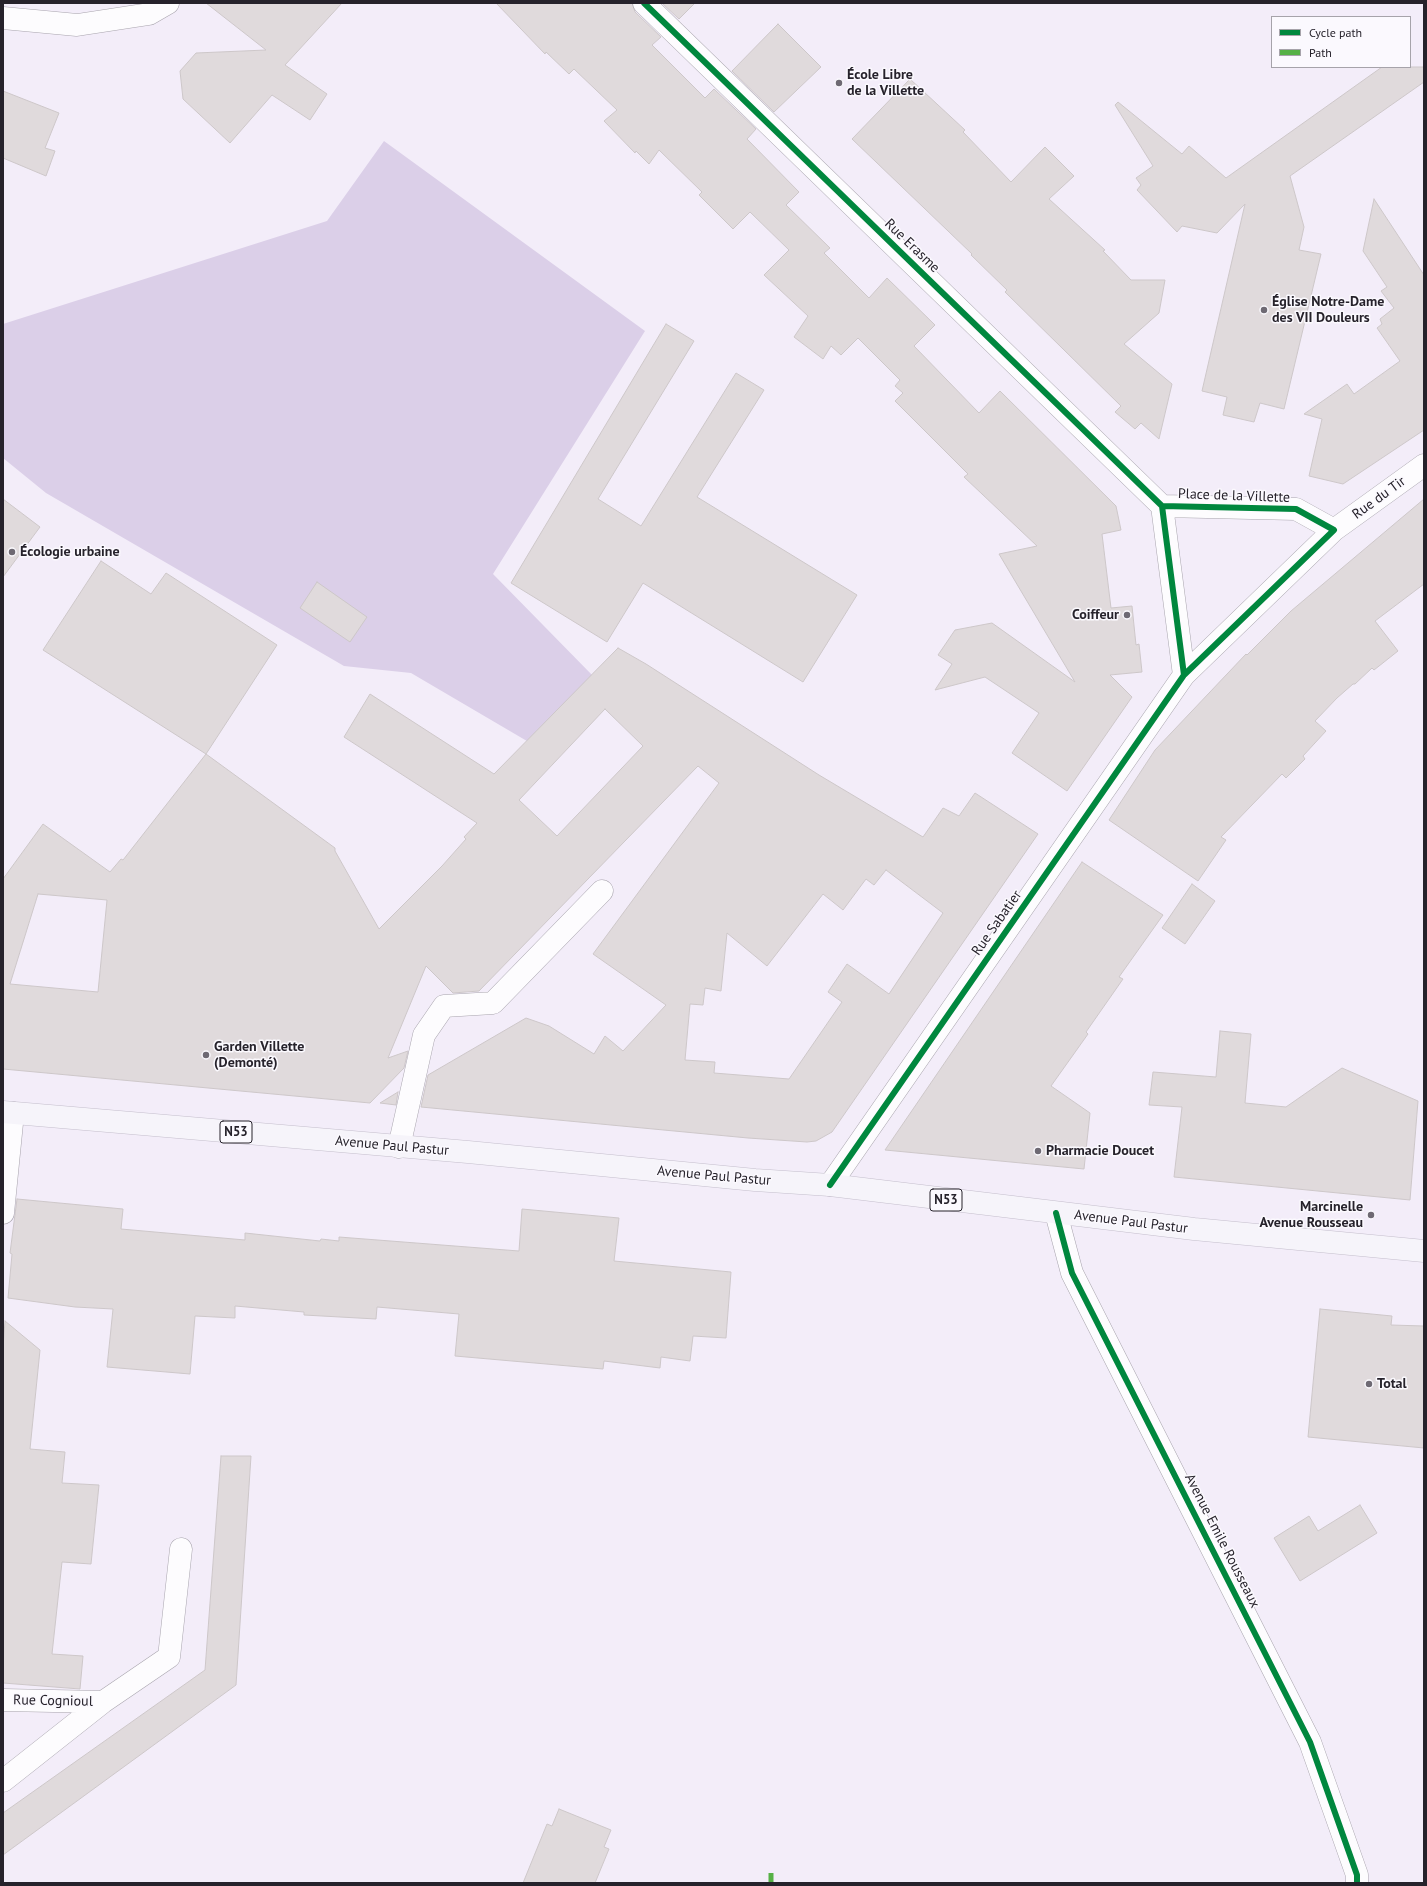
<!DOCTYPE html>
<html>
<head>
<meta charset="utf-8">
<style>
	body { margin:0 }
	#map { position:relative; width:1427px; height:1886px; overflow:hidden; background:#f3edf9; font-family:"PT Sans",sans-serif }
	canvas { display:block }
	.frame { position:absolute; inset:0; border:4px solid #26222b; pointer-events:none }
	.legend { position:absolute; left:1271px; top:16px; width:140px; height:52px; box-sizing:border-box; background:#fbf9fe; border:1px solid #a6a3aa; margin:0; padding:5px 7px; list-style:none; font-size:12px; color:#26222b }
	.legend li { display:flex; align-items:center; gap:8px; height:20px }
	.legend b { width:20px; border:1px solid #a6a3aa }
</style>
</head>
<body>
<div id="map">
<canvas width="1427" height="1886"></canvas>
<div class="frame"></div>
<ul class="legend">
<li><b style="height:5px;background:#00873e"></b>Cycle path</li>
<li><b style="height:5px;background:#56b146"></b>Path</li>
</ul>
</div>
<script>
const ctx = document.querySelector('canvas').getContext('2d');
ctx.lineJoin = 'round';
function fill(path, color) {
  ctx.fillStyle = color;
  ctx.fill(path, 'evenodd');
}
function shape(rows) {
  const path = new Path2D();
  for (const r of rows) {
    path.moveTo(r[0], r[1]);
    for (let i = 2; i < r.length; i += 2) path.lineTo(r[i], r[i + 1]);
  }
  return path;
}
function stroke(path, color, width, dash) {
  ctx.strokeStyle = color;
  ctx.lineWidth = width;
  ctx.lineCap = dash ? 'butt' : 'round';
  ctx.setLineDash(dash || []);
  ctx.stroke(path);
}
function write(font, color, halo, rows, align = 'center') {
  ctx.font = font + ' "PT Sans",sans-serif';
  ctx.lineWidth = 3;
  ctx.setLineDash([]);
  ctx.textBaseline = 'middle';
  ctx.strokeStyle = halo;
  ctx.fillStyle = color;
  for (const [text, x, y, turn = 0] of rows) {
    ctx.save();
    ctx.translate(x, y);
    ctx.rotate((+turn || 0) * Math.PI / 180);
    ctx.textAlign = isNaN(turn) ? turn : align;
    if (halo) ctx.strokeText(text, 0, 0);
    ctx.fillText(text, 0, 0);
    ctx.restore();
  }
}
const forest = shape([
	[384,141,645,331,493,574,594,677,532,744,411,673,344,666,46,493,3,458,3,324,327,221]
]);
const building = shape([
	[206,3,342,3,285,65,327,94,310,120,272,95,230,143,183,99,180,71,196,53,266,50,206,3],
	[496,3,632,3,635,12,661,37,652,45,705,98,714,89,756,129,747,139,799,192,786,205,830,248,824,253,869,298,887,278,935,325,914,346,979,413,1000,391,1116,506,1121,530,1102,534,1111,608,1132,606,1136,645,1139,644,1142,672,1110,675,1132,697,1067,791,1012,753,1039,713,985,677,935,690,952,664,938,655,955,630,992,623,1075,682,999,554,1037,546,964,477,968,474,895,401,903,393,895,386,900,380,858,338,841,355,831,346,823,359,794,337,808,316,764,275,789,250,750,212,733,229,699,195,702,192,659,150,649,164,636,151,635,153,604,121,617,110,574,69,569,74,546,52,545,54,496,3],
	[662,3,695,3,679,19,662,3],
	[778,24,821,67,774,112,732,71,778,24],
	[1382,67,1424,67,1424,82,1290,176,1304,227,1299,250,1321,254,1284,409,1260,403,1254,422,1223,415,1227,397,1202,391,1245,204,1217,233,1182,226,1177,232,1137,190,1141,185,1136,178,1153,166,1115,105,1118,102,1182,154,1189,146,1226,178,1382,67],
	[910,79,965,130,963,132,1011,182,1045,147,1074,176,1049,199,1105,250,1103,251,1131,280,1165,280,1159,313,1124,344,1172,384,1159,439,1141,423,1135,429,1115,412,1121,406,1005,292,1007,290,971,255,972,254,852,139,910,79],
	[3,91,59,113,45,148,55,151,46,176,3,158,3,91],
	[1374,199,1424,275,1424,430,1343,484,1309,476,1322,419,1304,414,1347,384,1354,394,1400,361,1377,328,1382,324,1380,319,1394,308,1381,291,1387,287,1363,251,1374,199],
	[666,324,694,341,598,499,641,526,736,373,764,390,697,497,857,595,803,682,643,583,607,642,511,583,666,324],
	[3,499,40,527,3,577,3,499],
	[1424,499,1424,584,1375,621,1398,651,1374,670,1372,668,1355,684,1353,684,1337,698,1315,721,1326,731,1303,756,1305,759,1286,778,1282,774,1221,837,1226,840,1198,881,1109,820,1155,750,1246,654,1247,655,1291,611,1424,499],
	[101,561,151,594,166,573,277,645,206,754,43,650,101,561],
	[317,582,367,617,350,642,300,608,317,582],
	[618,648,646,664,819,775,923,837,943,808,959,816,975,793,1038,834,832,1132,816,1141,807,1142,748,1138,421,1107,428,1075,526,1018,549,1026,594,1054,605,1036,623,1051,666,1005,593,954,719,783,698,766,479,991,453,993,426,966,388,1058,408,1051,404,1068,370,1103,3,1069,3,879,43,824,110,872,121,859,123,860,206,754,335,848,335,851,379,929,442,866,466,839,464,837,477,823,344,737,370,694,494,774,618,648],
	[605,709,643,746,557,836,519,800,605,709],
	[886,870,943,913,889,994,847,964,828,992,842,1002,789,1079,714,1073,715,1062,685,1060,690,1004,703,1005,705,988,721,991,727,933,767,966,823,894,843,910,866,879,874,885,886,870],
	[38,894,107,900,98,992,10,984,38,894],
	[1082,862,1163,915,1119,977,1123,979,1086,1032,1088,1034,1051,1086,1090,1113,1084,1169,885,1150,1082,862],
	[1192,884,1215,901,1185,944,1162,928,1192,884],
	[1220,1031,1251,1034,1245,1103,1286,1107,1342,1068,1418,1101,1410,1200,1174,1177,1182,1107,1149,1105,1153,1072,1216,1077,1220,1031],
	[398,1092,396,1105,380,1103,398,1092],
	[17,1199,123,1209,121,1229,245,1240,245,1233,320,1241,321,1239,339,1241,339,1237,519,1251,522,1209,619,1218,614,1261,731,1272,726,1338,693,1336,690,1361,661,1357,660,1368,604,1361,603,1369,455,1356,459,1314,377,1307,376,1319,304,1315,304,1312,235,1306,235,1318,195,1316,190,1374,107,1367,113,1309,75,1307,8,1298,12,1254,10,1253,17,1199],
	[1320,1309,1392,1316,1391,1325,1424,1326,1424,1448,1308,1437,1320,1309],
	[5,1321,40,1350,30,1449,65,1452,62,1483,99,1485,91,1564,62,1562,52,1654,83,1656,80,1689,3,1683,3,1348,5,1321],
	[221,1456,251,1456,236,1685,3,1855,3,1813,205,1670,221,1456],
	[1360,1505,1377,1533,1300,1581,1274,1538,1309,1516,1318,1531,1360,1505],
	[559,1809,611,1830,604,1847,609,1849,595,1883,523,1883,547,1824,552,1826,559,1809]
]);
const minor = shape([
	[644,3,1162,506],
	[3,18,77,25,149,14,168,3],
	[1334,530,1424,465],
	[399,1147,424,1035,444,1006,493,1003,602,891],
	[830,1185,1184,675,1334,530,1296,509,1162,506,1184,675],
	[3,1213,13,1113],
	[1056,1213,1072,1273,1310,1742,1357,1875,1357,1883],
	[3,1700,103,1702],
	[3,1781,103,1702,169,1657,181,1549]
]);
const major = shape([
	[3,1112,468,1152,755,1180,830,1185,1194,1229,1424,1251]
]);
const quiet = shape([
	[771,1883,771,1871]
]);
const cycleway = shape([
	[644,3,1162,506],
	[830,1185,1184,675,1334,530,1296,509,1162,506,1184,675],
	[1056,1213,1072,1273,1310,1742,1357,1875,1357,1883]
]);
const markers = [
	[839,83,4,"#6e6973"],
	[1264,310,4,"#6e6973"],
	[12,552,4,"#6e6973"],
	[1127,615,4,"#6e6973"],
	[206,1055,4,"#6e6973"],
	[1038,1151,4,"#6e6973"],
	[1371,1215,4,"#6e6973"],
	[1369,1384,4,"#6e6973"]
];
const shields = [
	[236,1132,32],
	[946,1200,32]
];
const shieldNames = [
	["N53",236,1132],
	["N53",946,1200]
];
const poiNames = [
	["École Libre",847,75],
	["de la Villette",847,91],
	["Église Notre-Dame",1272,302],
	["des VII Douleurs",1272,318],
	["Écologie urbaine",20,552],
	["Coiffeur",1119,615,"right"],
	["Garden Villette",214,1047],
	["(Demonté)",214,1063],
	["Pharmacie Doucet",1046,1151],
	["Marcinelle",1363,1207,"right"],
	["Avenue Rousseau",1363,1223,"right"],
	["Total",1377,1384]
];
const streetNames = [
	["Rue Erasme",912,246,44],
	["Place de la Villette",1234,496,2],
	["Rue du Tir",1379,498,-36],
	["Rue Sabatier",997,923,-55],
	["Avenue Paul Pastur",392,1146,5],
	["Avenue Paul Pastur",714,1176,5],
	["Avenue Paul Pastur",1131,1222,7],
	["Avenue Emile Rousseaux",1222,1541,63],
	["Rue Cognioul",53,1701,1]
];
fill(forest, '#dbcfe8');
fill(building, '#e0dadc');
stroke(building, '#cdc7c9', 1);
stroke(minor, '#a8a4ad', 23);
stroke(major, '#c4becc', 23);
stroke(minor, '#fdfcfe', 22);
stroke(major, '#f6f4fa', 22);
stroke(quiet, '#56b146', 5, [10, 5]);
stroke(cycleway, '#00873e', 6);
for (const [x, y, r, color] of markers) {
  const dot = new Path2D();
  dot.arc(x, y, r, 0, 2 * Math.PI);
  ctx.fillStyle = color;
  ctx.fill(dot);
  stroke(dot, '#fbf9fe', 1.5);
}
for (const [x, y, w] of shields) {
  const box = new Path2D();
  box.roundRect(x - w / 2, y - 11, w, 22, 3);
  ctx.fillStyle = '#fbf9fe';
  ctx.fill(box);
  stroke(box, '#26222b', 1);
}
write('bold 13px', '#26222b', null, shieldNames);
write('bold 14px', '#26222b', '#fbf9fe', poiNames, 'left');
write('14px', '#26222b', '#fbf9fe', streetNames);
</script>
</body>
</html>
